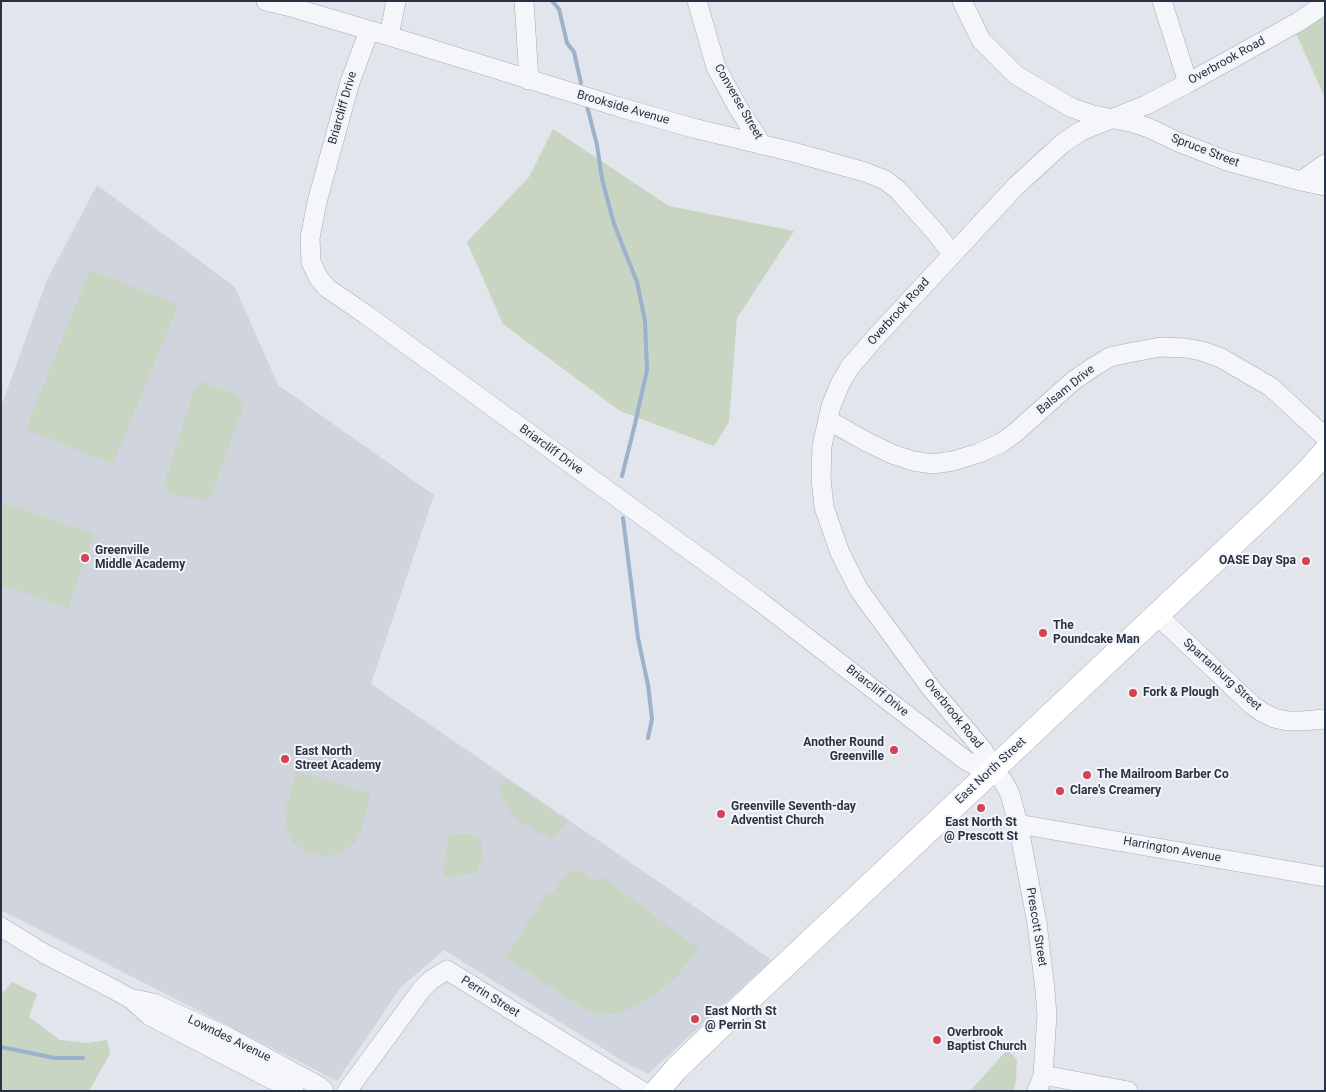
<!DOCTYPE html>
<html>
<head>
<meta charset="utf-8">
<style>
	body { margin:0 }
	#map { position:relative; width:1326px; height:1092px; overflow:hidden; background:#e2e5eb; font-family:Roboto,sans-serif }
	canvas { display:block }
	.frame { position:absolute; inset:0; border:2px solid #293244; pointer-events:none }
</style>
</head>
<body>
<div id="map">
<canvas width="1326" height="1092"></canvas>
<div class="frame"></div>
</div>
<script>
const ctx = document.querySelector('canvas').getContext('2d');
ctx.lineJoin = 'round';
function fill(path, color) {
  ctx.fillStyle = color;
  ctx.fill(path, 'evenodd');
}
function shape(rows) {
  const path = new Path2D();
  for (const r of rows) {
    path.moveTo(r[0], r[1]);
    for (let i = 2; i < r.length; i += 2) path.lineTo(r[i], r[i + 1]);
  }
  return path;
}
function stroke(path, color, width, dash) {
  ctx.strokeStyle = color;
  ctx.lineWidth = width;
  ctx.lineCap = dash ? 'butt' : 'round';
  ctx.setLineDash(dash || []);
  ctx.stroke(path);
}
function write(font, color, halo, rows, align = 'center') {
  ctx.font = font + ' Roboto,sans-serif';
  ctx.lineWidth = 4;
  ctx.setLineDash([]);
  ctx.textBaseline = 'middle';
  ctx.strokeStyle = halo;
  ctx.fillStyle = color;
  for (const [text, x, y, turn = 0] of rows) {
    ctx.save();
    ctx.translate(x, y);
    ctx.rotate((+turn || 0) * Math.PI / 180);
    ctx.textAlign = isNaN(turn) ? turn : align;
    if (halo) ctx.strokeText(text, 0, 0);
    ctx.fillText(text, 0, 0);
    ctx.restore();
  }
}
const built = shape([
	[97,185,235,287,278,385,434,495,371,684,772,960,648,1074,629,1065,444,950,401,987,337,1081,1,910,1,407,47,280]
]);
const green = shape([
	[1325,10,1325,98,1294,29],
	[553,129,669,206,794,231,737,318,729,422,714,446,620,411,503,324,467,242,529,177],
	[90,270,178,305,113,464,26,429],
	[202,382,237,395,243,408,210,498,205,500,170,494,164,485,195,387],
	[4,503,94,534,68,608,1,584,1,511],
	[297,771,370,794,361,832,355,842,344,851,335,855,323,856,309,853,294,844,288,832,284,814],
	[506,779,567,821,552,840,519,821,510,813,499,791,500,786],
	[458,834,468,834,478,838,481,842,483,852,479,867,477,872,470,874,448,876,444,873,443,870,446,856,447,844,450,836],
	[576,869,595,881,602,877,699,949,676,977,655,995,622,1012,608,1015,597,1014,586,1010,506,957,548,891,553,893,564,876],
	[12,982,37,994,29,1017,60,1040,88,1043,107,1040,110,1054,89,1091,1,1091,1,995],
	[1007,1050,1017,1059,1016,1082,1013,1091,970,1091]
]);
const stream = shape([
	[552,1,559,9,567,43,574,52,581,83],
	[587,106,597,145,602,179,614,224,637,282,645,321,647,370,635,424,622,476],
	[623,518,638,638,648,685,652,719,648,738],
	[1,1047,55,1058,83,1058]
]);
const minor = shape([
	[266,1,287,6,389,36,619,107,693,128,793,152,865,172,885,180,898,190,936,233,952,254],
	[524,1,529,80],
	[697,1,716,67,737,106,762,145],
	[962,1,981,40,1016,75,1072,108,1093,115,1130,122,1149,128,1178,142,1227,161,1301,181,1325,186],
	[1162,1,1188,83],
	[369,31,350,82,317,202,310,238,311,262,318,277,327,288,365,314,758,600,965,760,978,767,993,769],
	[389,36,396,1],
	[1301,181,1325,164],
	[828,420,867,442,892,454,913,461,933,464,953,461,979,453,1001,443,1015,433,1073,381,1092,368,1110,357,1128,353,1161,347,1185,348,1202,351,1221,358,1271,387,1325,437],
	[1157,615,1252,705,1262,712,1274,718,1288,721,1303,721,1325,719],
	[1018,824,1325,877],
	[1,927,45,954,115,990,129,998,153,1003,230,1038,319,1086,324,1091],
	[130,998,150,1016,294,1091],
	[1043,1075,1128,1091],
	[347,1091,422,989,431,980,447,970,642,1091],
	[1037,1091,1043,1075,1047,1015,1045,990,1037,923,1018,824,1010,794,1003,781,993,769,983,750,930,687,859,590,840,553,824,507,821,478,822,446,831,406,840,384,850,367,874,339,1016,186,1063,143,1081,131,1146,105,1188,83,1298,22,1325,4]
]);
const major = shape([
	[657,1091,677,1068,727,1020,1157,615,1273,506,1309,470,1325,452]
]);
const markers = [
	[85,558,5,"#d54253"],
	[1306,561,5,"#d54253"],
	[1043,633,5,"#d54253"],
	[1133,693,5,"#d54253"],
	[894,750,5,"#d54253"],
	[285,759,5,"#d54253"],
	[1087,775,5,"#d54253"],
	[1060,791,5,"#d54253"],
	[981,808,5,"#d54253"],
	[721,814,5,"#d54253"],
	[695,1019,5,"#d54253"],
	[937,1040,5,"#d54253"]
];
const streetNames = [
	["Overbrook Road",1227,61,-29],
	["Converse Street",738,102,60],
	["Briarcliff Drive",343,108,-74],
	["Brookside Avenue",623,108,16],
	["Spruce Street",1205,151,21],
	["Overbrook Road",899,312,-48],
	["Balsam Drive",1066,390,-39],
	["Briarcliff Drive",551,450,36],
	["Spartanburg Street",1222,675,42],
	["Briarcliff Drive",877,691,38],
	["Overbrook Road",953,714,51],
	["East North Street",991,771,-43],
	["Harrington Avenue",1172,850,10],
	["Prescott Street",1036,927,81],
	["Perrin Street",490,997,32],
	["Lowndes Avenue",229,1039,26]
];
const poiNames = [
	["Greenville",95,551],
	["Middle Academy",95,565],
	["OASE Day Spa",1296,561,"right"],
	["The",1053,626],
	["Poundcake Man",1053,640],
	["Fork & Plough",1143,693],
	["Another Round",884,743,"right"],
	["Greenville",884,757,"right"],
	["East North",295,752],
	["Street Academy",295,766],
	["The Mailroom Barber Co",1097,775],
	["Clare's Creamery",1070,791],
	["Greenville Seventh-day",731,807],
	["Adventist Church",731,821],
	["East North St",981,823,"center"],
	["@ Prescott St",981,837,"center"],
	["East North St",705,1012],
	["@ Perrin St",705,1026],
	["Overbrook",947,1033],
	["Baptist Church",947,1047]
];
fill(built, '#d0d4dd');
fill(green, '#c7d5c2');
stroke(stream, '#9bb1cc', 4);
stroke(minor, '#a7acb6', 20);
stroke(major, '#a0a9b7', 25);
stroke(minor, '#f5f6f9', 19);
stroke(major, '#fff', 24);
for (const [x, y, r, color] of markers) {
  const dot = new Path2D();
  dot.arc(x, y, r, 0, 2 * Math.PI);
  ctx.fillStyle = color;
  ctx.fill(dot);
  stroke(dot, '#f2f4f8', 2);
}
write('12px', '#293244', '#f2f4f8', streetNames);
write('bold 12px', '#293244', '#f2f4f8', poiNames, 'left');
</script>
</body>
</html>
